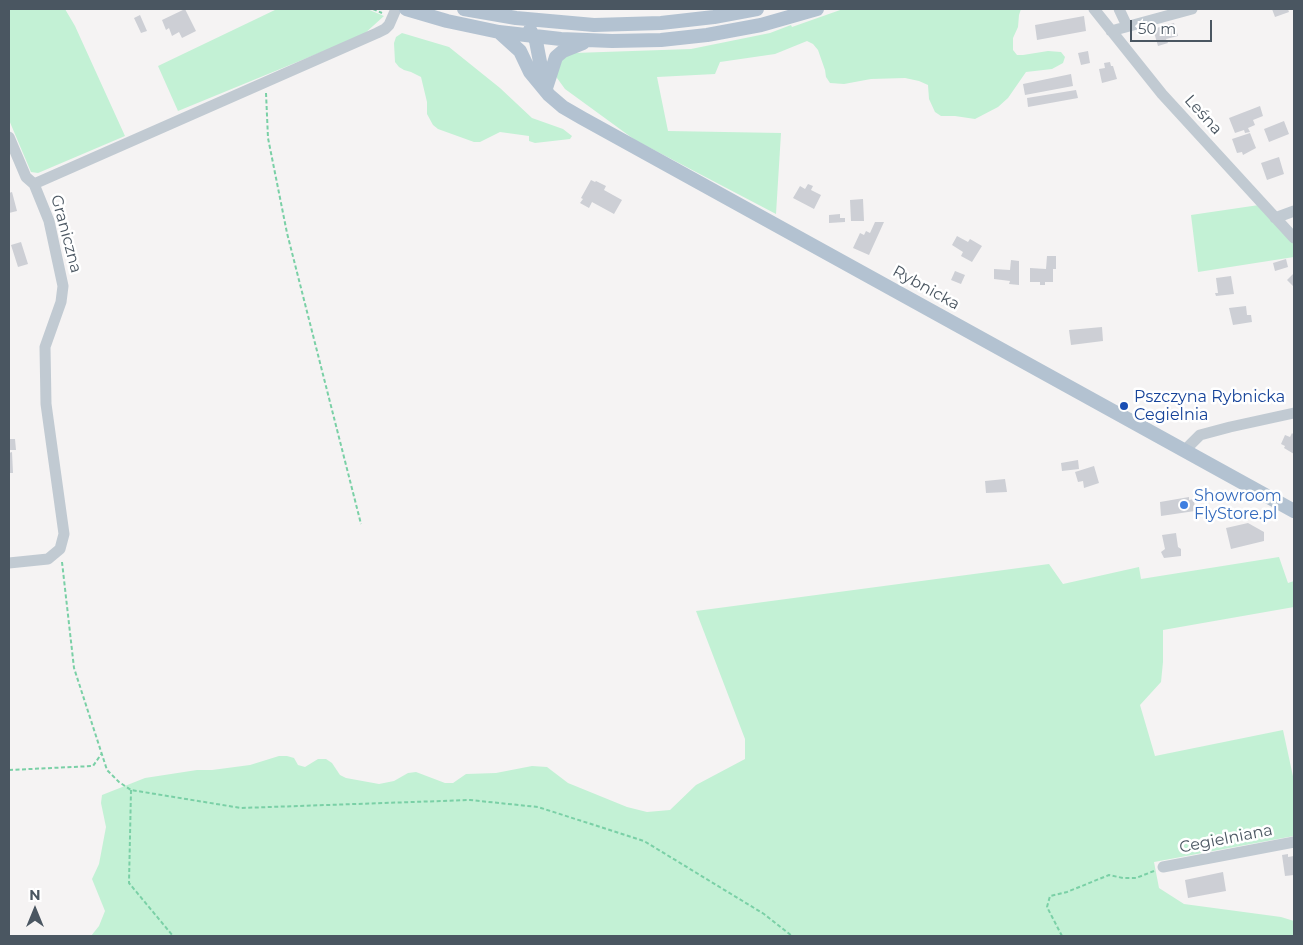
<!DOCTYPE html>
<html>
<head>
<meta charset="utf-8">
<style>
	body { margin:0 }
	#map { position:relative; width:1303px; height:945px; overflow:hidden; background:#f5f3f3; font-family:Montserrat,sans-serif }
	canvas { display:block }
	.frame { position:absolute; inset:0; border:10px solid #4a5661; pointer-events:none }
	.north { position:absolute; left:10px; top:885px; width:50px; height:50px; -webkit-text-stroke:4px #fff; paint-order:stroke; rotate:0deg; font-size:14px; font-weight:700; line-height:20px; text-align:center; color:#4a5661 }
	.north::after { content:''; display:block; margin:auto; width:18px; height:22px; background:#4a5661; clip-path:polygon(50% 0,100% 100%,50% 72%,0 100%) }
	.scale { position:absolute; left:1130px; top:20px; width:82px; height:22px; box-sizing:border-box; border:2px solid #4a5661; border-top:0; padding-left:6px; font-size:15px; line-height:18px; white-space:nowrap; color:#4a5661; -webkit-text-stroke:4px #fff; paint-order:stroke }
</style>
</head>
<body>
<div id="map">
<canvas width="1303" height="945"></canvas>
<div class="frame"></div>
<div class="north">N</div>
<div class="scale">50 m</div>
</div>
<script>
const ctx = document.querySelector('canvas').getContext('2d');
ctx.lineJoin = 'round';
function fill(path, color) {
  ctx.fillStyle = color;
  ctx.fill(path, 'evenodd');
}
function shape(rows) {
  const path = new Path2D();
  for (const r of rows) {
    path.moveTo(r[0], r[1]);
    for (let i = 2; i < r.length; i += 2) path.lineTo(r[i], r[i + 1]);
  }
  return path;
}
function stroke(path, color, width, dash) {
  ctx.strokeStyle = color;
  ctx.lineWidth = width;
  ctx.lineCap = dash ? 'butt' : 'round';
  ctx.setLineDash(dash || []);
  ctx.stroke(path);
}
function write(font, color, halo, rows, align = 'center') {
  ctx.font = font + ' Montserrat,sans-serif';
  ctx.lineWidth = 5;
  ctx.setLineDash([]);
  ctx.textBaseline = 'middle';
  ctx.strokeStyle = halo;
  ctx.fillStyle = color;
  for (const [text, x, y, turn = 0] of rows) {
    ctx.save();
    ctx.translate(x, y);
    ctx.rotate((+turn || 0) * Math.PI / 180);
    ctx.textAlign = isNaN(turn) ? turn : align;
    if (halo) ctx.strokeText(text, 0, 0);
    ctx.fillText(text, 0, 0);
    ctx.restore();
  }
}
const green = shape([
	[9,9,65,9,75,26,125,136,38,173,31,172,9,120],
	[277,9,367,9,384,16,363,35,178,111,158,66],
	[843,9,1021,9,1019,15,1018,27,1013,38,1013,50,1017,55,1023,55,1048,51,1061,52,1065,57,1063,63,1052,69,1026,72,1008,98,998,107,975,119,955,116,941,116,935,112,929,99,928,85,919,81,905,78,871,79,844,84,830,83,826,77,825,70,818,50,813,44,807,41,775,54,720,62,715,74,657,77,668,131,781,133,776,214,635,140,565,89,557,78,557,68,562,58,574,53,691,49,770,33,791,25,792,27],
	[402,33,449,47,500,88,532,118,563,129,572,136,570,139,535,143,529,141,529,136,500,132,480,142,474,142,438,129,433,125,427,114,427,102,421,77,411,72,404,70,399,67,395,62,394,43,396,37],
	[1259,205,1294,244,1294,257,1198,272,1191,215],
	[1279,557,1288,583,1294,581,1294,607,1163,630,1163,662,1161,682,1140,705,1155,756,1283,730,1294,781,1294,836,1154,862,1159,888,1184,904,1281,917,1294,921,1294,936,91,936,99,926,105,911,92,879,99,864,106,827,101,803,102,795,145,778,197,770,212,770,250,765,279,756,287,756,294,758,298,765,305,767,318,759,326,759,332,763,340,775,346,778,379,784,394,781,408,773,416,772,445,783,453,783,466,774,496,773,532,766,547,767,568,783,627,807,647,812,670,810,696,785,745,759,745,739,696,611,1049,564,1063,584,1139,567,1141,579]
]);
const building = shape([
	[185,9,196,31,182,38,179,32,172,36,169,28,166,30,162,20],
	[1272,9,1288,9,1289,12,1275,17],
	[140,15,147,31,141,33,134,18],
	[1084,16,1086,31,1037,40,1035,25],
	[1174,23,1178,36,1166,39,1168,43,1158,46,1153,29],
	[1088,51,1090,63,1081,65,1078,53],
	[1110,62,1111,66,1113,66,1117,79,1102,83,1099,69,1105,68,1104,63],
	[1071,74,1073,86,1025,95,1023,84],
	[1076,90,1078,98,1028,107,1027,98],
	[1260,106,1263,116,1253,120,1255,125,1248,128,1250,132,1245,133,1244,130,1235,133,1229,118],
	[1284,121,1289,134,1269,142,1264,129],
	[1250,133,1256,148,1243,155,1242,152,1237,153,1232,139],
	[1279,157,1284,174,1267,180,1261,163],
	[591,180,595,182,596,181,606,186,604,190,622,200,614,214,592,202,589,208,580,203,583,199,581,198],
	[808,184,813,186,811,190,821,195,814,209,793,198,800,186,805,189],
	[12,192,17,211,9,213,9,193],
	[863,199,864,221,851,221,850,200],
	[840,214,840,218,845,218,845,222,829,223,829,215],
	[875,222,884,222,869,255,853,248,860,233,864,235,866,231,870,233],
	[957,236,968,242,970,239,982,246,972,262,961,256,963,252,952,245],
	[21,242,28,264,18,267,11,245],
	[1047,256,1056,256,1056,269,1053,269,1053,282,1045,282,1045,285,1040,285,1040,282,1030,282,1030,268,1046,269],
	[1286,259,1288,267,1275,271,1273,263],
	[1011,260,1019,261,1019,285,1009,284,1010,281,994,279,994,269,1010,270],
	[955,271,965,275,961,284,951,280],
	[1294,273,1294,287,1287,280],
	[1231,276,1234,294,1216,296,1215,293,1218,293,1216,278],
	[943,295,957,303,954,309,940,302],
	[1246,306,1247,315,1251,315,1252,322,1233,325,1229,308],
	[1102,327,1103,341,1071,345,1069,330],
	[1292,433,1294,435,1294,454,1284,448,1285,446,1281,444,1285,435,1290,437],
	[9,439,15,439,16,450,9,450],
	[12,452,13,473,9,473,9,453],
	[1078,460,1079,469,1062,471,1061,463],
	[1094,466,1099,483,1084,488,1083,481,1078,482,1075,472],
	[1005,479,1007,492,986,493,985,481],
	[1189,497,1189,500,1194,499,1195,511,1161,516,1160,502],
	[1248,523,1264,532,1264,541,1231,549,1226,528],
	[1176,533,1178,547,1181,549,1181,556,1164,558,1161,552,1165,549,1162,535],
	[1288,854,1288,857,1294,856,1294,875,1285,876,1282,855],
	[1223,872,1226,891,1188,898,1185,880]
]);
const path = shape([
	[373,9,382,13],
	[266,93,268,138,287,233,361,524],
	[62,562,74,668,107,770,119,782,131,790,241,808,470,800,538,807,644,841,764,914,792,936],
	[9,770,93,766,102,753],
	[131,790,129,883,173,936],
	[1062,936,1047,907,1050,896,1067,892,1109,875,1123,878,1136,878,1154,871]
]);
const minor = shape([
	[1094,9,1162,94,1294,238],
	[1119,9,1127,26],
	[1111,31,1192,9],
	[9,137,26,177,34,184],
	[1275,218,1294,211],
	[1185,450,1200,435,1230,427,1294,413],
	[9,563,48,559,60,549,64,534,46,404,45,347,61,302,63,286,49,221,34,184,377,33,385,29,389,25,396,9],
	[1163,867,1294,842]
]);
const major = shape([
	[406,9,447,21,499,32,561,39,612,41,661,40,707,35,761,25,817,9],
	[464,9,516,18,594,25,661,23,714,17,757,9],
	[530,30,536,41,545,88],
	[499,32,520,51,530,72,549,95,563,107,582,118,1294,511],
	[546,88,556,57,563,51,583,43]
]);
const markers = [
	[1124,406,5,"#1a4fb4"],
	[1184,505,5,"#3f7fe0"]
];
const streetNames = [
	["Leśna",1203,115,48],
	["Graniczna",66,234,75],
	["Rybnicka",926,288,29],
	["Cegielniana",1226,839,-11]
];
const transitNames = [
	["Pszczyna Rybnicka",1134,397],
	["Cegielnia",1134,415]
];
const shopNames = [
	["Showroom",1194,496],
	["FlyStore.pl",1194,514]
];
fill(green, '#c3f1d5');
fill(building, '#cdcfd5');
stroke(path, '#7ad0a6', 2, [4, 2.5]);
stroke(minor, '#c1cad2', 11);
stroke(major, '#b3c2d1', 14);
for (const [x, y, r, color] of markers) {
  const dot = new Path2D();
  dot.arc(x, y, r, 0, 2 * Math.PI);
  ctx.fillStyle = color;
  ctx.fill(dot);
  stroke(dot, '#fff', 2);
}
write('16px', '#4a5661', '#fff', streetNames);
write('16px', '#164399', '#fff', transitNames, 'left');
write('16px', '#366cbe', '#fff', shopNames, 'left');
</script>
</body>
</html>
